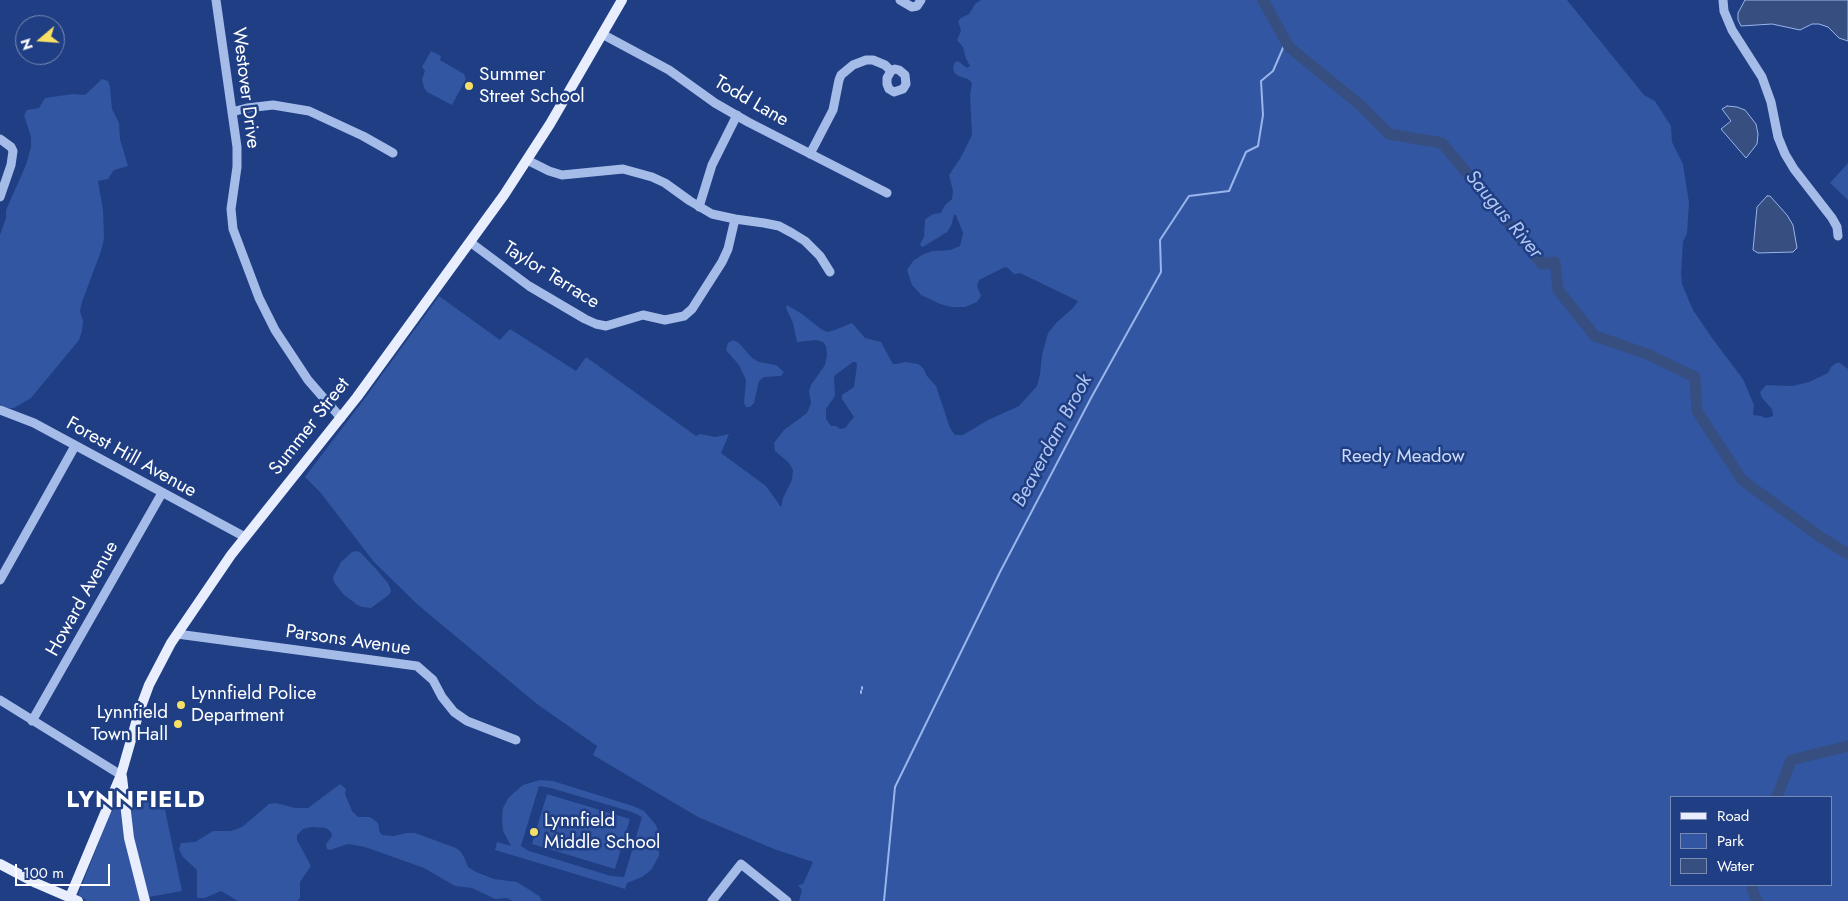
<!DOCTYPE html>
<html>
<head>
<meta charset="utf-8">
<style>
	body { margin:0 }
	#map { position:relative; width:1848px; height:901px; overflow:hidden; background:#1f3e83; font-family:Jost,sans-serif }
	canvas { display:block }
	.legend { position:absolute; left:1670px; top:796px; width:162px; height:90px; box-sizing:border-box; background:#1f3e83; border:1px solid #798bb5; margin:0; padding:6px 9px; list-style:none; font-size:15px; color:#fff }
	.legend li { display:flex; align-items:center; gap:10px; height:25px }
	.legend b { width:25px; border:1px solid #798bb5 }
	.north { position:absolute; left:15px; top:15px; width:50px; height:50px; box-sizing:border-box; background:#1f3e83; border:1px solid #798bb5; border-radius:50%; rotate:252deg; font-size:14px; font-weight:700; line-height:20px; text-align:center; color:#fff }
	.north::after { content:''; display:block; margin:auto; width:18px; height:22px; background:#f8e065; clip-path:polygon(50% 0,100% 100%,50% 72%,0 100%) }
	.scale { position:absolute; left:15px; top:864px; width:95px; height:22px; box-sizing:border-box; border:2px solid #fff; border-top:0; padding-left:6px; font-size:15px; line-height:18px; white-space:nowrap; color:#fff; -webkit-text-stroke:4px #1f3e83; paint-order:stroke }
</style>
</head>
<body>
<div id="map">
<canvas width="1848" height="901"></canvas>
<ul class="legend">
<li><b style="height:6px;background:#e9eefe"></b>Road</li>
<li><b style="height:14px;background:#3256a1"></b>Park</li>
<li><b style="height:14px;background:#374e81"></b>Water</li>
</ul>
<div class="north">N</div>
<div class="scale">100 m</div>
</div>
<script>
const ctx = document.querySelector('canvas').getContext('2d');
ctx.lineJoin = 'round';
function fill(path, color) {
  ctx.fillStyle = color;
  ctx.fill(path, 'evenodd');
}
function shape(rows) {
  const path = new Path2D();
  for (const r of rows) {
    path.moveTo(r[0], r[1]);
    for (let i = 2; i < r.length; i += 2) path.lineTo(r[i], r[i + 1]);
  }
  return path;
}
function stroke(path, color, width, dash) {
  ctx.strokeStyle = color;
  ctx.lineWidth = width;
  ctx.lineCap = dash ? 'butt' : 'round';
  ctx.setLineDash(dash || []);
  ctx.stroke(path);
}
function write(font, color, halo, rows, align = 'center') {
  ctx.font = font + ' Jost,sans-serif';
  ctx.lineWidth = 5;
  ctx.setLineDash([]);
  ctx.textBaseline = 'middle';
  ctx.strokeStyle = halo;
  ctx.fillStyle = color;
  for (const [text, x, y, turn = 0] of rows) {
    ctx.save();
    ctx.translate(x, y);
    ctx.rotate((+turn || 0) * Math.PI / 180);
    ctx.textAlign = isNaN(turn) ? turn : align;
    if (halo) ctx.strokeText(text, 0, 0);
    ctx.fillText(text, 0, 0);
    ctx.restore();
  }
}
const green = shape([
	[981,0,1567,0,1644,95,1655,101,1671,126,1672,142,1683,164,1689,203,1687,234,1683,241,1681,273,1682,284,1693,310,1712,338,1743,379,1754,405,1753,415,1761,416,1766,418,1773,416,1772,409,1762,398,1760,392,1766,385,1792,386,1809,382,1828,373,1831,367,1836,363,1840,363,1848,369,1848,901,799,901,802,890,798,885,803,884,813,862,774,849,698,817,593,755,597,746,537,704,418,605,374,562,320,492,305,477,365,398,439,296,500,340,510,329,576,371,586,357,696,436,700,434,715,437,729,434,721,453,766,486,781,507,783,498,792,480,793,470,789,463,775,451,774,443,784,430,807,413,811,403,809,391,811,385,825,365,827,355,826,346,823,342,816,340,797,342,793,323,786,308,787,305,802,314,821,329,827,332,835,330,852,323,865,338,881,342,893,364,897,364,905,362,918,364,923,368,927,376,936,386,950,428,955,435,963,435,988,420,1019,406,1037,386,1040,374,1042,355,1048,333,1057,322,1073,308,1078,301,1020,273,1014,274,1008,268,1005,267,979,280,977,286,981,296,977,302,965,307,951,307,940,304,921,295,912,285,907,270,913,261,922,255,932,251,950,250,960,246,961,242,963,233,956,215,954,215,951,226,947,232,923,247,921,246,920,244,924,237,925,220,927,218,933,214,941,213,945,205,952,199,953,191,949,175,961,157,972,135,970,95,972,83,968,79,958,76,954,72,953,67,955,62,958,61,967,68,970,66,966,59,963,47,957,40,961,31,958,21,961,18,969,14,976,3],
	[853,362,856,362,857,365,854,387,842,395,842,399,854,417,845,428,840,429,836,426,831,426,826,419,826,409,835,396,834,376],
	[1672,797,1832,797,1832,885,1672,885],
	[431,51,441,56,440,60,464,74,466,79,452,105,427,92,424,88,422,79,425,71,422,67],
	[102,79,108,81,110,87,112,109,119,123,120,139,128,166,114,170,108,179,98,181,103,210,104,239,101,251,82,302,80,311,83,321,82,331,79,340,31,398,14,408,5,408,0,404,0,235,6,218,6,210,26,165,31,147,31,137,24,115,27,110,39,108,45,98,73,94,85,95],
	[1848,163,1848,200,1830,183],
	[733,340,739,343,752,358,759,362,776,365,784,372,781,376,764,377,759,381,754,403,750,407,746,407,744,403,746,380,739,365,726,350,728,343],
	[355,551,360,552,376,569,388,583,391,590,390,594,371,608,362,607,356,604,343,594,334,582,333,577,341,562,352,552],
	[540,780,553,781,633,806,644,811,656,825,660,837,659,856,651,870,642,877,627,883,625,889,495,850,497,842,511,846,503,831,502,820,503,808,509,797,523,785],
	[539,786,551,788,632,812,642,817,624,877,611,876,529,851,521,846],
	[340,784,346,789,345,794,352,811,358,817,370,817,377,822,379,826,379,831,382,835,393,836,407,833,415,833,456,848,460,851,464,857,468,867,476,872,494,879,517,882,539,896,542,901,513,901,507,898,495,899,472,888,455,886,424,868,365,847,348,844,330,850,327,849,326,844,332,836,331,832,326,828,311,827,303,829,297,835,297,840,311,866,300,882,300,898,297,901,238,901,221,891,205,898,197,898,197,870,183,857,179,849,181,843,195,842,213,831,231,831,242,827,269,804,276,803,295,808,308,808],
	[118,793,124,836,140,901,87,901,78,895],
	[547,794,630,819,615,869,532,844],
	[163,800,182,891,149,897,133,838,128,804]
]);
const water = shape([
	[1745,0,1848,0,1848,41,1839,38,1828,27,1819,24,1812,24,1800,30,1772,24,1741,26,1738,20,1738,13,1745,0],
	[1727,106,1737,107,1745,110,1756,124,1758,134,1757,144,1746,158,1721,129,1731,121,1722,109,1727,106],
	[1767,196,1770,196,1787,215,1793,225,1797,248,1793,252,1758,253,1753,250,1757,207,1767,196]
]);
const stream = shape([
	[862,689,862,687],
	[861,693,861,691],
	[884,901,895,787,1000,572,1091,398,1161,272,1160,240,1189,196,1229,191,1246,152,1258,146,1263,115,1261,81,1273,71,1286,41]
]);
const river = shape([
	[1263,0,1289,47,1359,104,1389,134,1442,143,1542,264,1555,262,1558,290,1595,336,1647,354,1695,377,1697,411,1742,480,1819,536,1848,554],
	[1777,797,1791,760,1848,746],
	[1753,885,1752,889,1757,901]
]);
const minor = shape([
	[216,0,237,147,237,167,231,209,233,229,259,298,275,330,308,380,341,418],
	[900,0,912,7,917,6,921,0],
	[1723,0,1724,11,1732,30,1762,77,1771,102,1778,137,1785,154,1794,169,1832,218,1837,227,1838,236],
	[602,34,669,70,715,103,748,122,887,193],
	[232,112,247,108,273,105,309,111,363,136,393,153],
	[0,139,11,147,13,151,11,165,0,197],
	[810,154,833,110,839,80,841,75,853,65,866,60,873,60,885,65,891,71,887,78,887,84,889,89,894,92,903,89,906,84,905,75,899,70,895,69,891,71],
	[527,160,549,171,562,175,623,169,652,177,665,183,690,201,712,214,735,219,764,223,779,226,792,233,805,241,820,256,830,272],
	[699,207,712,165,737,115],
	[470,242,529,286,585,319,596,324,606,326,643,315,665,320,684,316,692,309,722,262,728,249,735,219],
	[0,410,34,423,245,537],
	[0,580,75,446],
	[177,634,417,666,433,680,442,697,454,712,467,721,516,740],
	[0,700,121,775],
	[32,721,162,493],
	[712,901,741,864,787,901]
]);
const major = shape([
	[122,777,129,838,145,901],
	[0,864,36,883,78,901],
	[70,897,121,775,139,712,149,685,171,643,231,555,357,397,504,195,550,124,622,0]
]);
const markers = [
	[469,86,5,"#f8e065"],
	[181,705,5,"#f8e065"],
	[178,724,5,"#f8e065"],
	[534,832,5,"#f8e065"]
];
const poiNames = [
	["Summer",479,75],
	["Street School",479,97],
	["Lynnfield Police",191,694],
	["Department",191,716],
	["Lynnfield",168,713,"right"],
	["Town Hall",168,735,"right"],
	["Lynnfield",544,821],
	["Middle School",544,843]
];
const streetNames = [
	["Westover Drive",245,88,83],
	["Todd Lane",751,102,30],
	["Taylor Terrace",551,276,32],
	["Summer Street",310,427,-52],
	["Forest Hill Avenue",131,458,29],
	["Howard Avenue",83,599,-61],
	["Parsons Avenue",348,641,8]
];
const parkNames = [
	["Reedy Meadow",1403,457]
];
const waterNames = [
	["Saugus River",1503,215,50],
	["Beaverdam Brook",1053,441,-62]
];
const districtNames = [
	["LYNNFIELD",136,801]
];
fill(green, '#3256a1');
fill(water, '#374e81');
stroke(water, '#99b5eb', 1);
stroke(stream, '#99b5eb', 2);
stroke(river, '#374e81', 11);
stroke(minor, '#a5bce9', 9);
stroke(major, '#e9eefe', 10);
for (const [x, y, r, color] of markers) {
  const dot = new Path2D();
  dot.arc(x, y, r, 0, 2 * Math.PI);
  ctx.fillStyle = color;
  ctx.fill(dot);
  stroke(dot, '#1f3e83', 2);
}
write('19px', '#fff', '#1f3e83', poiNames, 'left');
write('19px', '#fff', '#1f3e83', streetNames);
write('19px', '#cad9f7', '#1f3e83', parkNames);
write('italic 20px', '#b1c6f1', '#1f3e83', waterNames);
ctx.letterSpacing = '1px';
write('bold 24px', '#fff', '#1f3e83', districtNames);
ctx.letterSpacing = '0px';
</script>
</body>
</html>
